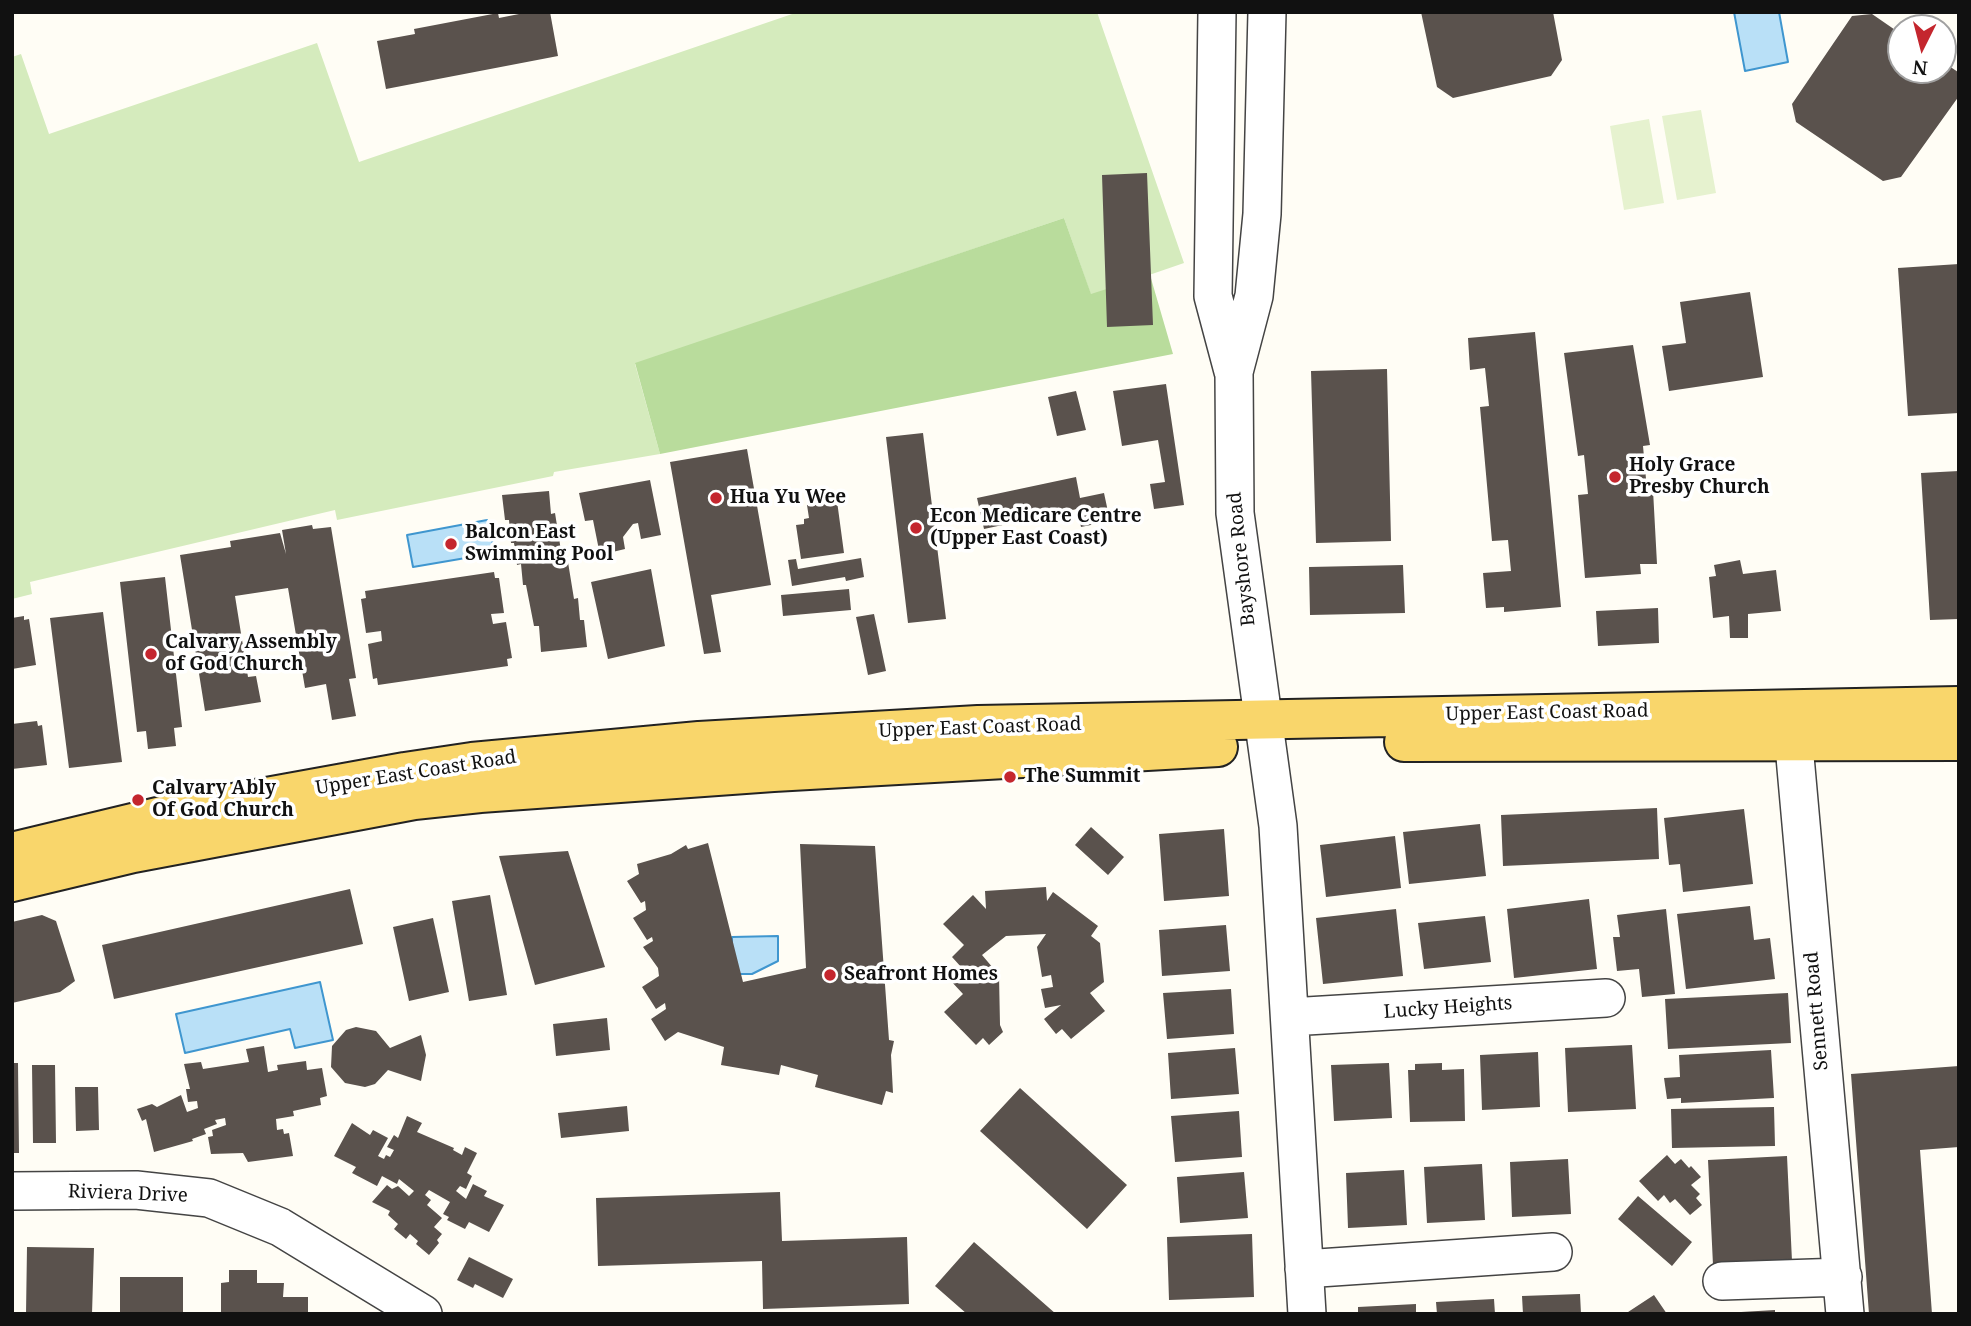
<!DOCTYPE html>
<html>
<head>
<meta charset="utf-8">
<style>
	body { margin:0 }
	#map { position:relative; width:1971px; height:1326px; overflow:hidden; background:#fffdf5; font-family:"Noto Serif",serif }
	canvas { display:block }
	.frame { position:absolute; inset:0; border:14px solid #111; pointer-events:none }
	.north { position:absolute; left:1887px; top:14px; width:70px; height:70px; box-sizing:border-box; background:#fff; border:2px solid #a0a0a0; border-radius:50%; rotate:186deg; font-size:19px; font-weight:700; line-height:28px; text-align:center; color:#111 }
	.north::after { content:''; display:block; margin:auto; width:24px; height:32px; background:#c4262e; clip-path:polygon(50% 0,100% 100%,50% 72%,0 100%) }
</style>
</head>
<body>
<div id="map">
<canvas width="1971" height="1326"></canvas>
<div class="frame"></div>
<div class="north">N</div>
</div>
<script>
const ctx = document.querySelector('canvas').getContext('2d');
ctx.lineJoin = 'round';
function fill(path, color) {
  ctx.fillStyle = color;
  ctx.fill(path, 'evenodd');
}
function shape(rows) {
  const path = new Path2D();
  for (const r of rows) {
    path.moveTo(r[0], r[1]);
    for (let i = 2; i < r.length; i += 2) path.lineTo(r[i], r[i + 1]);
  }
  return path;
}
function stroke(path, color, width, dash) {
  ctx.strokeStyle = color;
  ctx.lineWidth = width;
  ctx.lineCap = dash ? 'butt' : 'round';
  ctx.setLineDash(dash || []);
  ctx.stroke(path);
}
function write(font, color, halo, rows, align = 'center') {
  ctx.font = font + ' "Noto Serif",serif';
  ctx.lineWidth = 7;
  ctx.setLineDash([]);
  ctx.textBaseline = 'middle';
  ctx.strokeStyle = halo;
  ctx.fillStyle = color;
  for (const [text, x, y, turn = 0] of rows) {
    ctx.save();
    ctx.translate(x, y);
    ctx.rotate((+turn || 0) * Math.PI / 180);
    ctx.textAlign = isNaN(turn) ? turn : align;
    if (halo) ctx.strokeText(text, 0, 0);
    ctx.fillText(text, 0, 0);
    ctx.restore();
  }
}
const green = shape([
	[798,12,1097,12,1184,263,1091,295,1064,218,635,364,660,454,554,472,553,476,337,520,335,510,30,582,32,594,12,599,12,57,21,54,49,134,317,43,359,162]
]);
const forest = shape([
	[1064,218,1091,294,1150,275,1173,354,660,454,635,363]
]);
const pitch = shape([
	[1701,110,1716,193,1677,200,1662,116],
	[1649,119,1664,203,1624,210,1610,126]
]);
const water = shape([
	[1734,12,1779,12,1788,62,1745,71,1734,12],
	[487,520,495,553,413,567,407,535,487,520],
	[778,936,778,961,752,974,732,974,732,937,778,936],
	[320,982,333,1040,295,1048,290,1029,185,1053,176,1014,320,982]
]);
const building = shape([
	[529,12,550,12,558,56,386,89,377,41,415,34,414,29,498,13,499,18],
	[1421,12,1553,12,1562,60,1551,76,1453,98,1437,87],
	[1872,14,1901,34,1901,70,1943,70,1943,62,1958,72,1959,77,1959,96,1901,177,1883,181,1796,122,1792,104,1852,16],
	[1147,173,1153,325,1107,327,1102,175],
	[1959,264,1959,413,1908,416,1898,268],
	[1750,292,1763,377,1669,391,1662,346,1686,343,1680,302],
	[1535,332,1561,607,1504,612,1504,607,1486,608,1483,573,1511,571,1508,540,1492,541,1480,407,1489,406,1485,368,1470,370,1468,338],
	[1633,345,1650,445,1643,446,1647,490,1653,490,1657,564,1640,564,1641,574,1585,578,1578,495,1588,494,1584,455,1578,456,1564,353],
	[1387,369,1391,541,1316,543,1311,371],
	[1166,384,1184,505,1154,509,1150,484,1165,482,1158,440,1122,446,1113,391],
	[1076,391,1086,430,1057,436,1048,397],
	[923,433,946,619,908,623,886,437],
	[747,449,771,585,711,595,721,652,704,654,670,462],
	[1959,471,1959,619,1930,620,1921,473],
	[1076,477,1080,498,1104,493,1110,521,1081,527,1077,509,984,529,977,498],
	[650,480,661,535,641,539,638,523,633,524,623,537,625,549,600,555,593,520,585,521,579,493],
	[549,491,551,514,555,513,562,557,567,556,574,599,578,598,580,620,584,620,587,647,541,652,539,626,534,626,526,585,523,585,521,564,517,565,514,543,511,543,509,520,505,520,502,495],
	[837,501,844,553,801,559,796,525,804,524,804,519,809,518,807,505],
	[312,525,313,529,331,527,356,678,349,679,356,716,332,720,326,684,305,688,288,588,235,596,248,677,256,676,261,702,205,711,180,555,231,547,230,541,280,533,286,554,282,530],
	[861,558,864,577,846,581,845,577,792,586,788,560,796,559,798,569],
	[1740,560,1743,574,1776,570,1781,611,1748,614,1748,638,1730,638,1729,616,1713,618,1709,577,1716,576,1714,565],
	[1403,565,1405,613,1310,615,1309,567],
	[651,569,665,646,608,659,591,582],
	[494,572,495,578,499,578,504,613,491,614,493,624,506,622,512,658,507,659,508,666,378,685,377,678,373,679,368,644,382,641,381,631,366,633,361,599,366,598,365,591],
	[165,577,182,727,174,728,176,746,148,749,146,731,137,732,120,582],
	[849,589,851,610,783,616,781,595],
	[1658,608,1659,643,1598,646,1596,611],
	[103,612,122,762,69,768,50,618],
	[874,614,886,671,868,675,856,617],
	[24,616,24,620,29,619,36,665,12,669,12,618],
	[37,721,38,726,42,725,47,765,12,769,12,724],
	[1657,808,1659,859,1503,866,1501,815],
	[1744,809,1753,884,1683,892,1680,864,1669,865,1664,818],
	[1480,824,1486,876,1409,884,1403,832],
	[1091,827,1124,857,1108,875,1075,845],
	[1224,829,1229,896,1164,901,1159,834],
	[1395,836,1401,888,1326,897,1320,845],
	[708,843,743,982,806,968,800,844,875,846,889,1040,894,1041,891,1055,893,1093,886,1091,882,1105,815,1087,818,1075,781,1065,779,1075,721,1065,724,1047,678,1032,665,1041,651,1019,666,1009,665,1003,656,1009,642,987,659,976,658,968,643,947,653,941,652,937,647,940,633,918,646,910,645,901,641,903,627,881,639,874,637,864,671,854,686,845,688,849],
	[568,851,605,967,535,985,499,856],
	[1046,887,1047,901,1053,892,1098,926,1091,936,1100,943,1104,982,1090,993,1105,1011,1071,1039,1062,1029,1056,1034,1044,1019,1061,1005,1045,1008,1041,989,1053,987,1051,975,1042,977,1037,947,1046,934,1006,936,982,955,999,975,1000,1025,1003,1032,989,1045,983,1038,976,1045,944,1012,963,994,950,980,962,968,952,957,964,945,943,924,973,895,986,909,985,891],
	[350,889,363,944,114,999,102,945],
	[490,895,507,995,469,1001,452,901],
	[1589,899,1597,969,1514,978,1507,909],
	[1750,906,1754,940,1770,938,1775,979,1686,989,1677,914],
	[1396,909,1403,976,1323,984,1316,918],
	[1666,909,1675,994,1642,997,1639,969,1617,971,1613,937,1620,937,1617,915],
	[42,915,56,921,75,981,60,992,12,1003,12,922],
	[1485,916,1491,962,1424,969,1418,923],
	[433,918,449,992,409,1001,393,927],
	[1226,925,1230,971,1162,976,1159,930],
	[1231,989,1234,1034,1167,1039,1163,993],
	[1788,993,1791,1043,1668,1049,1665,999],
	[607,1018,610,1050,556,1056,553,1024],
	[356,1027,376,1031,390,1048,421,1035,426,1055,421,1081,388,1070,375,1084,365,1087,345,1083,331,1067,332,1046,346,1030],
	[1632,1045,1636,1109,1568,1112,1565,1048],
	[264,1046,268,1072,278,1070,277,1065,306,1061,307,1070,322,1068,327,1096,320,1098,321,1105,293,1111,294,1116,276,1119,277,1130,283,1129,284,1134,289,1133,293,1156,248,1162,243,1153,211,1154,208,1137,213,1136,212,1130,226,1125,225,1118,215,1120,217,1124,204,1129,206,1134,192,1139,193,1141,154,1152,146,1119,142,1121,137,1109,152,1104,157,1107,181,1095,187,1112,198,1108,197,1101,188,1102,186,1089,190,1089,184,1064,201,1062,203,1069,249,1062,246,1049],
	[1235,1048,1239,1094,1171,1099,1168,1053],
	[1771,1050,1774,1098,1681,1103,1681,1098,1667,1099,1664,1078,1680,1077,1679,1055],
	[1538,1052,1540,1107,1482,1110,1480,1055],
	[12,1063,18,1063,19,1153,12,1153],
	[1389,1063,1392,1118,1334,1121,1331,1065],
	[1442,1063,1442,1070,1464,1069,1465,1121,1410,1122,1408,1070,1415,1070,1415,1064],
	[32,1065,55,1065,56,1143,33,1143],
	[1959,1066,1959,1147,1920,1150,1932,1314,1869,1314,1851,1074],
	[75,1087,98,1087,99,1130,76,1131],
	[1020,1088,1127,1185,1087,1229,980,1131],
	[627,1106,629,1131,561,1138,558,1113],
	[1774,1107,1775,1146,1672,1148,1671,1109],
	[1239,1111,1242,1157,1175,1162,1171,1116],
	[407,1116,422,1123,417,1132,454,1148,453,1150,462,1155,465,1147,477,1153,467,1173,472,1176,466,1189,460,1186,456,1191,466,1199,473,1184,487,1191,484,1196,504,1205,489,1232,469,1222,465,1229,447,1220,449,1217,443,1214,450,1202,429,1190,425,1195,431,1200,427,1205,442,1218,434,1227,442,1234,437,1240,439,1243,429,1255,416,1244,418,1241,410,1234,406,1239,394,1229,398,1224,388,1215,390,1211,372,1202,387,1185,392,1189,398,1186,409,1196,414,1191,399,1179,397,1184,382,1176,377,1186,352,1173,356,1167,334,1156,352,1123,370,1135,373,1130,388,1138,378,1156,384,1159,386,1155,390,1157,394,1150,387,1147,394,1135,398,1138],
	[1667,1155,1675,1164,1681,1159,1689,1168,1691,1166,1701,1177,1691,1185,1700,1194,1696,1198,1702,1205,1690,1215,1675,1199,1670,1203,1664,1195,1658,1201,1639,1181],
	[1787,1156,1792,1261,1713,1265,1708,1160],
	[1568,1159,1571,1214,1512,1217,1510,1162],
	[1482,1164,1485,1220,1427,1223,1424,1167],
	[1404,1170,1407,1225,1348,1228,1346,1173],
	[1244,1172,1248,1218,1180,1223,1177,1177],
	[780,1192,782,1241,907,1237,909,1304,763,1309,762,1261,598,1266,596,1198],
	[1638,1196,1692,1242,1672,1266,1618,1219],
	[1252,1234,1254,1297,1169,1300,1167,1237],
	[974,1242,1056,1314,967,1314,935,1286],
	[27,1247,94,1248,92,1314,26,1314],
	[469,1257,513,1279,503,1298,475,1284,473,1288,457,1280],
	[229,1270,257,1270,257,1283,284,1283,283,1297,308,1297,308,1314,221,1314,221,1283,229,1282],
	[120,1277,183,1277,183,1314,120,1314],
	[1580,1294,1581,1314,1523,1314,1522,1296],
	[1654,1295,1667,1314,1625,1314],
	[1494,1299,1495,1314,1437,1314,1436,1302],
	[1416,1304,1416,1314,1358,1314,1358,1307],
	[1775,1310,1775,1314,1741,1314,1741,1312]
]);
const minor = shape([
	[1217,12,1213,296,1233,371],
	[1267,12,1262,214,1254,296,1234,372,1235,513,1278,826,1307,1314],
	[1791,712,1845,1314],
	[1290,1017,1606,998],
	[12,1191,136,1190,209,1198,280,1227,423,1314],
	[1304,1269,1553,1252],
	[1722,1281,1843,1277]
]);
const major = shape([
	[1404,742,1959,741],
	[12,852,162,816,405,772,472,762,699,741,978,725,1959,706],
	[12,882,133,853,414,800,480,793,773,772,1218,747]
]);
const markers = [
	[1615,477,7,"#c4262e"],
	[716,498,7,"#c4262e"],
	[916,528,7,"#c4262e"],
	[451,544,7,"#c4262e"],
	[151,654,7,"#c4262e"],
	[1010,777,7,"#c4262e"],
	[138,800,7,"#c4262e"],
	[830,975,7,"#c4262e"]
];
const poiNames = [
	["Holy Grace",1629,466],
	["Presby Church",1629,488],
	["Hua Yu Wee",730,498],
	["Econ Medicare Centre",930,517],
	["(Upper East Coast)",930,539],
	["Balcon East",465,533],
	["Swimming Pool",465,555],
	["Calvary Assembly",165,643],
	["of God Church",165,665],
	["The Summit",1024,777],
	["Calvary Ably",152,789],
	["Of God Church",152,811],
	["Seafront Homes",844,975]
];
const streetNames = [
	["Bayshore Road",1242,559,-96],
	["Upper East Coast Road",1547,713,-1],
	["Upper East Coast Road",980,728,-2],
	["Upper East Coast Road",416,773,-9],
	["Lucky Heights",1448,1008,-4],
	["Sennett Road",1817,1011,-95],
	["Riviera Drive",128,1194,2]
];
fill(green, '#d5ebbd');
fill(forest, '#b9dc9c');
fill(pitch, '#e6f2cf');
fill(water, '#b9e0f7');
stroke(water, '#3f96cf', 2);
fill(building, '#5a524d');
stroke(minor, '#444', 40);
stroke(major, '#222', 42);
stroke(minor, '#fff', 37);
stroke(major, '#f9d66b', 38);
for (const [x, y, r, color] of markers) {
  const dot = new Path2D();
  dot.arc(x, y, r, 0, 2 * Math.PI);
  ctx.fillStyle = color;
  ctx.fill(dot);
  stroke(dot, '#fff', 2.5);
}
write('bold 19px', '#111', '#fff', poiNames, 'left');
write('19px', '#111', '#fff', streetNames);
</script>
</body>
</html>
